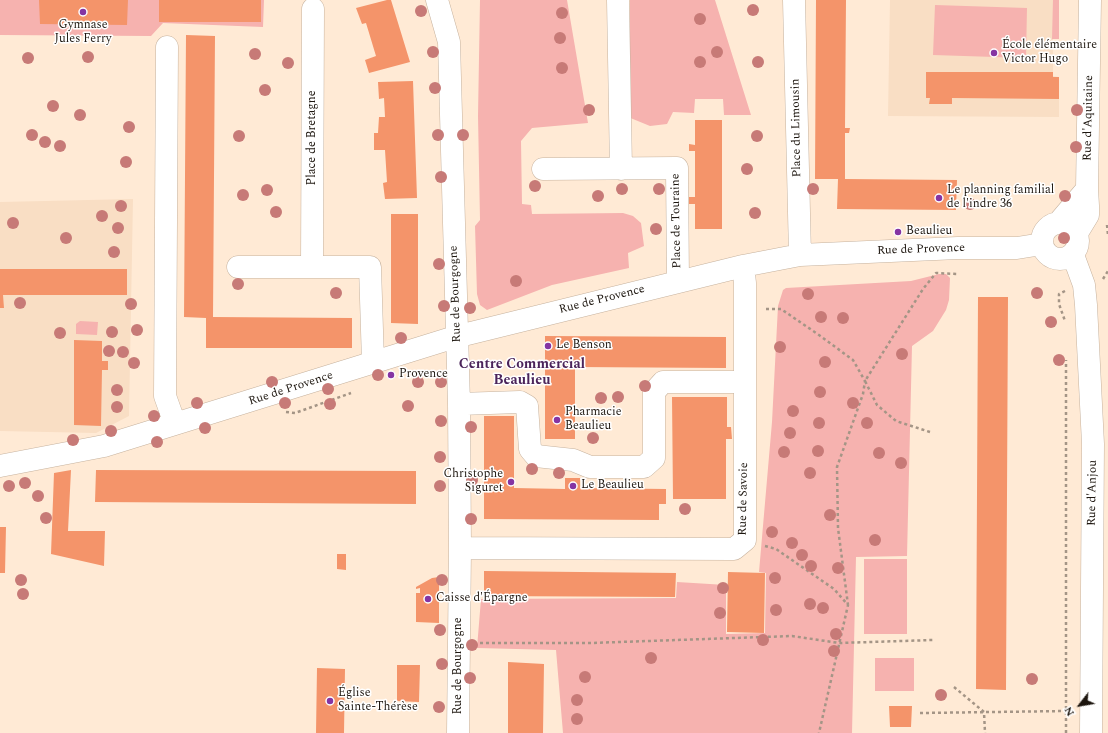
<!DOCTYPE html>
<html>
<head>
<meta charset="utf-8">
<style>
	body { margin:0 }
	#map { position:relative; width:1108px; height:733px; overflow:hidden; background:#ffead5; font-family:Spectral,serif }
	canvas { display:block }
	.north { position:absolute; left:1060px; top:685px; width:40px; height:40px; -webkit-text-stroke:3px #fff; paint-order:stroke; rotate:239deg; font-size:11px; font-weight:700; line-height:16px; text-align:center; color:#1d160f }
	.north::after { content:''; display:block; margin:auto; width:14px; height:18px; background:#1d160f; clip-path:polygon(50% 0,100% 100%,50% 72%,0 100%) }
</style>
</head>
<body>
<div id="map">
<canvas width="1108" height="733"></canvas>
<div class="north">N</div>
</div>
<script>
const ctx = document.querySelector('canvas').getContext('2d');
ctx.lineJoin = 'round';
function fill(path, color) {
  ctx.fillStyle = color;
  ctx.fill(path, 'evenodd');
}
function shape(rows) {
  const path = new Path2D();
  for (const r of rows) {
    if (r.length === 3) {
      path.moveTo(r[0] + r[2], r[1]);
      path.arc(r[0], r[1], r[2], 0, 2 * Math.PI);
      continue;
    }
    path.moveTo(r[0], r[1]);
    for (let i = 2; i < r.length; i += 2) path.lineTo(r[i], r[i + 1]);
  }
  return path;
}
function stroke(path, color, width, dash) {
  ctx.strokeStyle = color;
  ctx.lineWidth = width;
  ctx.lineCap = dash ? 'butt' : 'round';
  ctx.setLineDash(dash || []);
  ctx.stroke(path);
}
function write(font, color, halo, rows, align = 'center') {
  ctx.font = font + ' Spectral,serif';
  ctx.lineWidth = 3;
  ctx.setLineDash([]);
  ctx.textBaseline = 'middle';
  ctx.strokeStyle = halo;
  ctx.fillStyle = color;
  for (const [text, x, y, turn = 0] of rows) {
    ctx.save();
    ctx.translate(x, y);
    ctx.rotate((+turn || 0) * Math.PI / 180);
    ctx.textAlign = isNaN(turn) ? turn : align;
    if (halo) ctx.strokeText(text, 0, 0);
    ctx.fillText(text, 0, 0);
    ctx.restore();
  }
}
const built = shape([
	[890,0,1053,0,1053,76,1059,77,1059,117,888,116],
	[133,199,129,416,96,433,0,431,0,202]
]);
const green = shape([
	[0,0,264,0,263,27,163,23,151,36,0,35],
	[480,0,567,0,588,123,532,128,521,141,522,204,531,205,532,214,623,213,633,216,641,223,644,246,628,253,629,268,552,285,487,310,480,305,477,294,475,226,480,220,478,116],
	[630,0,715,0,751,115,724,115,723,99,695,99,694,113,673,112,667,124,650,126,628,117],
	[1053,0,1059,0,1059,39,1052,39],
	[935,5,1027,8,1026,58,933,55],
	[939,274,946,274,950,278,949,300,946,310,933,331,912,346,907,556,856,557,852,733,563,733,556,650,477,648,481,599,676,598,677,582,726,585,726,634,765,633,766,573,759,572,772,422,778,306,783,290,786,288,911,281],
	[80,321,98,322,97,335,76,334,76,324],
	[864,559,907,559,907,634,864,634],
	[875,658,914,658,914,691,875,691]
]);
const building = shape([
	[39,0,128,0,127,25,40,24],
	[159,0,261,0,261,22,159,22],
	[387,0,391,0,410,62,369,73,365,60,376,56,366,23,362,24,356,8],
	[816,0,846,0,845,128,850,128,849,133,845,133,845,179,957,180,956,210,837,209,838,179,815,179],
	[186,35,215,36,213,317,352,318,352,348,206,348,206,318,184,317],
	[926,72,1053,72,1053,77,1059,77,1059,99,952,98,952,104,929,104,930,98,926,98],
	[413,81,417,198,385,199,383,183,387,182,385,150,374,150,374,133,378,133,379,117,385,117,384,98,379,99,378,82],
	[695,120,722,120,722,229,695,229,695,204,689,204,689,197,695,197,695,151,689,151,689,144,695,145],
	[391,214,418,214,418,324,391,323],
	[0,269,127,269,127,295,3,295,4,308,0,308],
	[978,297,1008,297,1006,690,976,689],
	[545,336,726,337,726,368,575,367,575,439,545,439],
	[74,340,102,341,102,361,108,361,108,370,102,370,101,426,74,425],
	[672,397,727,397,727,427,731,427,732,439,726,439,726,499,673,499],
	[484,416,514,416,514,488,565,489,565,478,580,478,580,488,666,489,666,504,659,504,659,520,484,519],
	[71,470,68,531,105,531,104,566,51,554,54,473],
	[96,470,416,471,416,504,95,502],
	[0,527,6,527,5,573,0,573],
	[337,554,346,554,346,570,337,569],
	[484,571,676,573,675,597,484,596],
	[728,572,765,573,764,633,727,632],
	[439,577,439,623,416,622,416,593,420,593,420,588,416,589,416,587,432,578],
	[508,662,544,664,543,733,508,733],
	[397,665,420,665,419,702,397,701],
	[317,668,345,669,344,733,316,733],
	[889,706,912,706,911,727,890,727]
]);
const path = shape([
	[1107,225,1108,235],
	[1103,279,1108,271],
	[1065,291,1059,294,1059,304,1065,321],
	[766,309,781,309,819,335,853,360,865,381,863,394,837,467,838,528,848,605],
	[286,412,295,413,351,393],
	[930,432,896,421,877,405,865,381,923,289,936,273,957,274],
	[765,546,776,549,834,589,848,605,819,733],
	[480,643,591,643,792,636,839,643,933,640],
	[954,687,984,712,985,733],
	[920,713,1067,711],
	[1066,733,1066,360]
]);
const minor = shape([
	[437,0,449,42,459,404,460,548,458,733],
	[618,0,621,169],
	[794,0,800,255],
	[167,47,165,396,175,424],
	[543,169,677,168,678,282],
	[1059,222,1087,189],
	[1060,241,18],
	[1077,233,1088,215,1088,206,1087,189,1090,0],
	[1073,255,1084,285,1086,305,1093,444,1091,733],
	[238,267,370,267,373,362],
	[312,267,313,9],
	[459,404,520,402,527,406,530,449,536,456,573,460,590,467,644,467,654,458,654,392,663,382,745,382],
	[0,466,104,446,455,337,743,266,800,255,958,248,1017,248,1042,244],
	[460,548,734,549,745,540,745,283,743,266]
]);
const trees = [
	[753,10],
	[421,11],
	[562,13],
	[700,19],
	[560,38],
	[433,52],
	[717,52],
	[255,54],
	[88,57],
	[28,58],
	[700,62],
	[758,62],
	[288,63],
	[562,68],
	[435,88],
	[265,90],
	[53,106],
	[589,110],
	[1077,110],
	[80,115],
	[129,127],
	[32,135],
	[438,135],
	[463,135],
	[239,136],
	[757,136],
	[45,142],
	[60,146],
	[1076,147],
	[126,162],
	[747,169],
	[441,177],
	[535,186],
	[622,189],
	[659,189],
	[813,189],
	[267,190],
	[243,195],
	[598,196],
	[1065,196],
	[970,204],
	[121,206],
	[276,212],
	[755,213],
	[102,216],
	[13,223],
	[118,228],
	[656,229],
	[66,238],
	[1064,238],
	[114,252],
	[439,264],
	[516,281],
	[238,284],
	[336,293],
	[1037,293],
	[808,294],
	[20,303],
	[131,304],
	[444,306],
	[470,308],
	[821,317],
	[843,318],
	[1051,322],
	[137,330],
	[112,332],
	[60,333],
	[401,338],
	[780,347],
	[109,351],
	[123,352],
	[902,354],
	[1059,360],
	[825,362],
	[134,363],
	[378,375],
	[272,382],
	[418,382],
	[441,382],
	[645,386],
	[328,389],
	[117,390],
	[820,392],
	[618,397],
	[601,398],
	[197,403],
	[285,403],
	[853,403],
	[330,404],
	[408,406],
	[117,407],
	[793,411],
	[154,416],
	[441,421],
	[819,423],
	[867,423],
	[471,427],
	[205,428],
	[111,431],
	[790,433],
	[593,438],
	[73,440],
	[157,442],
	[818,451],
	[784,452],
	[879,453],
	[440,457],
	[901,463],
	[532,469],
	[559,473],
	[810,473],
	[472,480],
	[25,483],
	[9,486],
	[440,486],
	[38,496],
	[685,509],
	[830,515],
	[46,518],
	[471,519],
	[772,532],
	[875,540],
	[792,543],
	[802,555],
	[811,566],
	[838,568],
	[775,578],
	[21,580],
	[442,580],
	[723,588],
	[23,594],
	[810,604],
	[823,608],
	[776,610],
	[720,613],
	[440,630],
	[836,634],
	[763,640],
	[472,645],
	[834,651],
	[651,658],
	[442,664],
	[585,677],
	[470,678],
	[1032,679],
	[941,695],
	[577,700],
	[439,707],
	[577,719]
];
const markers = [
	[83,12,4,"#8534a3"],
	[994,53,4,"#8534a3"],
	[939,198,4,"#8534a3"],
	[898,232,4,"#8534a3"],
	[548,346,4,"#8534a3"],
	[391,375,4,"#8534a3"],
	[557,420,4,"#8534a3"],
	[511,482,4,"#8534a3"],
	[573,486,4,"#8534a3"],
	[428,599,4,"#8534a3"],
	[330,701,4,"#8534a3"]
];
const poiNames = [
	["Gymnase",83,26,"center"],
	["Jules Ferry",83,40,"center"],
	["École élémentaire",1002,46],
	["Victor Hugo",1002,60],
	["Le planning familial",947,191],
	["de l'indre 36",947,205],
	["Beaulieu",906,232],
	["Le Benson",556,346],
	["Provence",399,375],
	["Pharmacie",565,413],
	["Beaulieu",565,427],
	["Christophe",503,475,"right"],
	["Siguret",503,489,"right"],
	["Le Beaulieu",581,486],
	["Caisse d'Épargne",436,599],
	["Église",338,694],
	["Sainte-Thérèse",338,708]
];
const streetNames = [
	["Rue d'Aquitaine",1089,118,-89],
	["Place du Limousin",797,128,-91],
	["Place de Bretagne",313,138,-90],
	["Place de Touraine",677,221,-91],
	["Rue de Provence",921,250,-2],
	["Rue de Bourgogne",456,294,-92],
	["Rue de Provence",602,300,-14],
	["Rue de Provence",291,389,-18],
	["Rue d'Anjou",1093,493,-89],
	["Rue de Savoie",744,499,-89],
	["Rue de Bourgogne",459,666,-90]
];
const quarterNames = [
	["Centre Commercial",522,365],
	["Beaulieu",522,381]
];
fill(built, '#f9dec4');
fill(green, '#f6b2af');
fill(building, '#f4946a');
stroke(minor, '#c6b29e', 23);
stroke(path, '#a49586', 2.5, [3, 3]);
stroke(minor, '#fff', 22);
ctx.fillStyle = '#c77a77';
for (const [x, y] of trees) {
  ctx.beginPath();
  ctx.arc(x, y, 6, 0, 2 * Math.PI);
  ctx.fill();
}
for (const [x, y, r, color] of markers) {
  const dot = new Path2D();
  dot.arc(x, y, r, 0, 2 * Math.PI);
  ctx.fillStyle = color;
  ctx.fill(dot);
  stroke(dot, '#fff', 1.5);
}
write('12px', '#1d160f', '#fff', poiNames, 'left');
write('12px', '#1d160f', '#fff', streetNames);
write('bold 14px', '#4b245a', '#fff', quarterNames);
</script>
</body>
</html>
